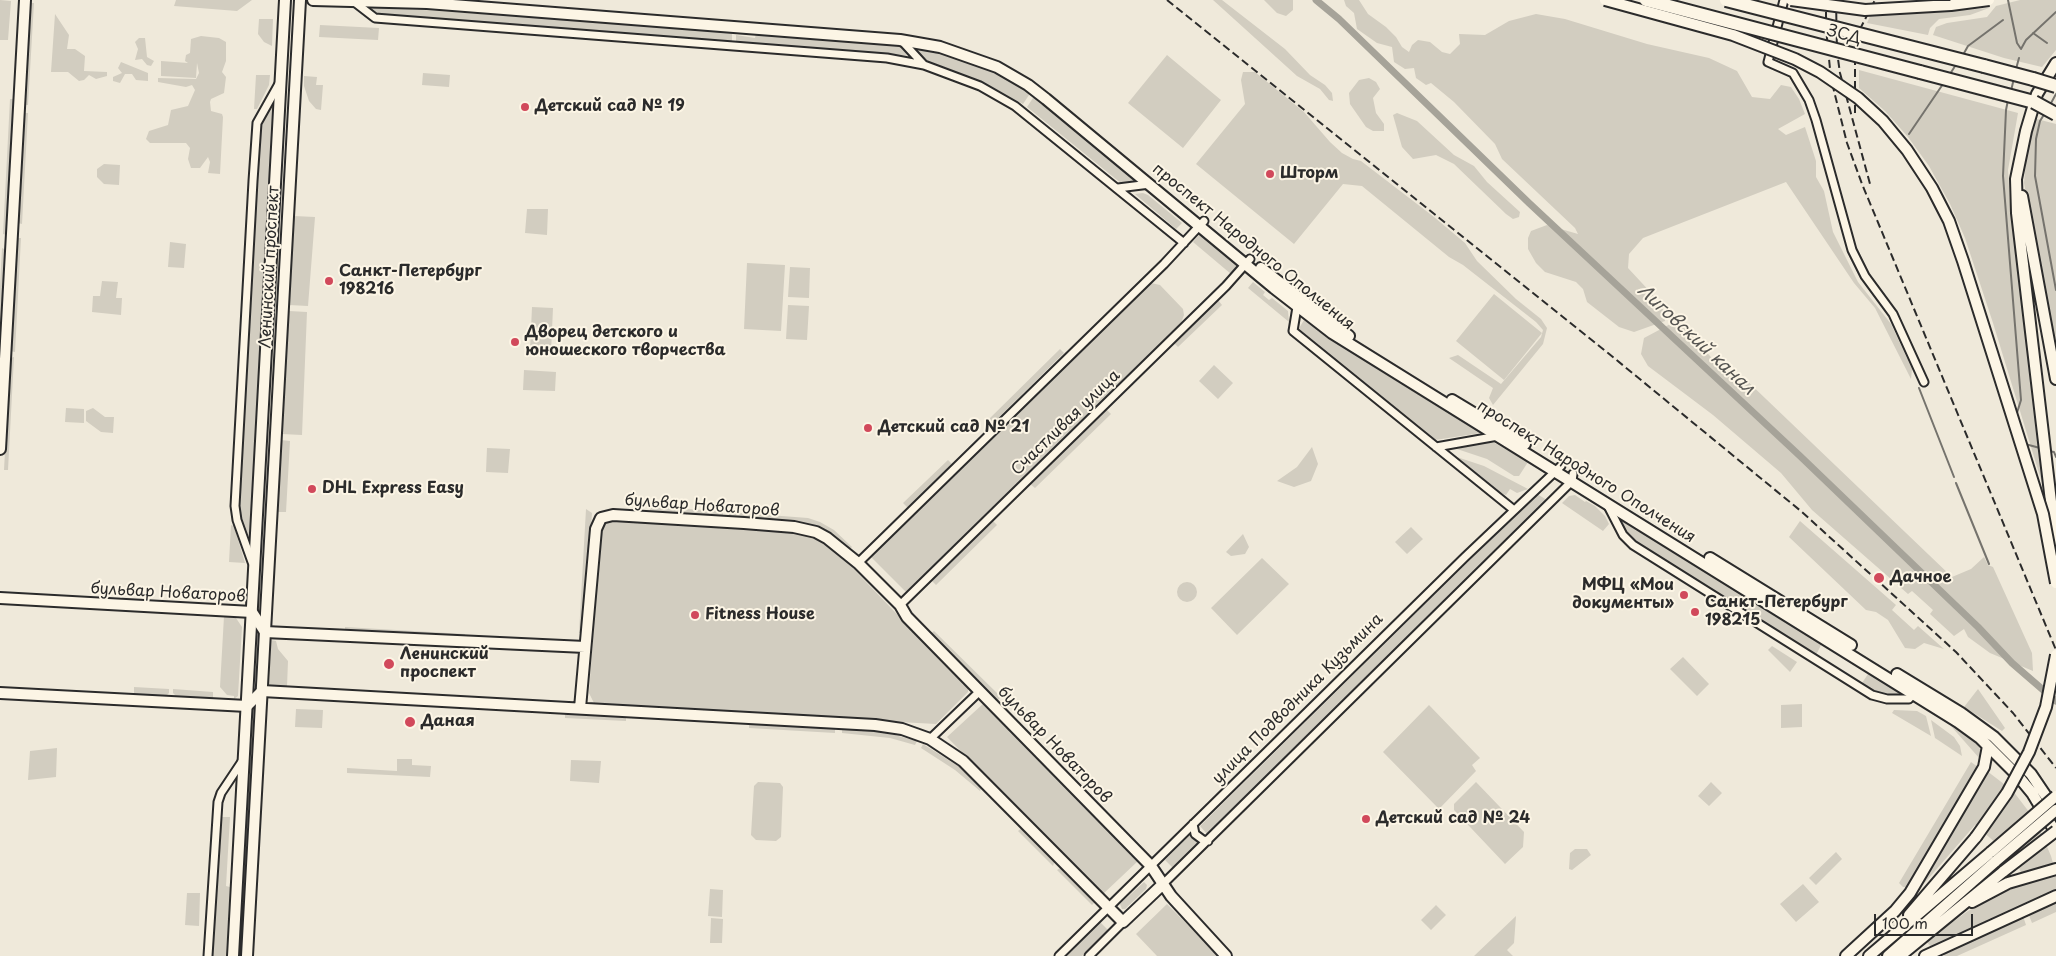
<!DOCTYPE html>
<html>
<head>
<meta charset="utf-8">
<style>
	body { margin:0 }
	#map { position:relative; width:2056px; height:956px; overflow:hidden; background:#efe9da; font-family:"Playpen Sans",sans-serif }
	canvas { display:block }
	.scale { position:absolute; left:1874px; top:914px; width:99px; height:22px; box-sizing:border-box; border:2px solid #2b2b2b; border-top:0; padding-left:6px; font-size:15px; line-height:18px; white-space:nowrap; color:#2b2b2b; -webkit-text-stroke:4px #fcf5e5; paint-order:stroke }
</style>
</head>
<body>
<div id="map">
<canvas width="2056" height="956"></canvas>
<div class="scale">100 m</div>
</div>
<script>
const ctx = document.querySelector('canvas').getContext('2d');
ctx.lineJoin = 'round';
function fill(path, color) {
  ctx.fillStyle = color;
  ctx.fill(path, 'evenodd');
}
function shape(rows) {
  const path = new Path2D();
  for (const r of rows) {
    if (r.length === 3) {
      path.moveTo(r[0] + r[2], r[1]);
      path.arc(r[0], r[1], r[2], 0, 2 * Math.PI);
      continue;
    }
    path.moveTo(r[0], r[1]);
    for (let i = 2; i < r.length; i += 2) path.lineTo(r[i], r[i + 1]);
  }
  return path;
}
function stroke(path, color, width, dash) {
  ctx.strokeStyle = color;
  ctx.lineWidth = width;
  ctx.lineCap = dash ? 'butt' : 'round';
  ctx.setLineDash(dash || []);
  ctx.stroke(path);
}
function write(font, color, halo, rows, align = 'center') {
  ctx.font = font + ' "Playpen Sans",sans-serif';
  ctx.lineWidth = 4;
  ctx.setLineDash([]);
  ctx.textBaseline = 'middle';
  ctx.strokeStyle = halo;
  ctx.fillStyle = color;
  for (const [text, x, y, turn = 0] of rows) {
    ctx.save();
    ctx.translate(x, y);
    ctx.rotate((+turn || 0) * Math.PI / 180);
    ctx.textAlign = isNaN(turn) ? turn : align;
    if (halo) ctx.strokeText(text, 0, 0);
    ctx.fillText(text, 0, 0);
    ctx.restore();
  }
}
const green = shape([
	[0,0,11,1,8,40,0,40],
	[176,0,252,0,237,11,174,6],
	[1213,0,1222,0,1285,49,1310,75,1325,85,1332,93,1333,101,1329,100,1320,89,1297,76],
	[1264,0,1293,0,1293,10,1286,16,1277,13],
	[1344,0,1359,0,1368,14,1386,27,1396,37,1402,47,1409,52,1412,45,1418,40,1430,42,1442,52,1450,54,1460,44,1459,34,1485,35,1509,21,1536,14,1565,19,1647,44,1709,58,1737,71,1752,97,1770,99,1781,85,1791,87,1799,99,1805,114,1778,129,1786,135,1805,127,1816,161,1816,177,1824,191,1833,232,1858,282,1891,324,1912,369,1911,379,1875,308,1854,283,1786,182,1643,238,1629,254,1628,268,1654,296,1664,311,1665,321,1634,332,1619,327,1587,302,1583,289,1576,282,1545,272,1536,263,1528,249,1528,238,1531,231,1547,225,1578,234,1575,228,1502,159,1495,144,1454,102,1431,83,1426,85,1416,78,1414,68,1405,69,1394,62,1392,47,1377,43,1357,29,1354,13,1346,6],
	[2020,0,2056,0,2056,50,2042,67,2004,58,1933,35,1936,27,1947,23,1987,17,1996,6],
	[30,3,34,3,28,105,24,105],
	[364,6,732,31,732,42,373,13],
	[1989,8,1970,15,1939,19,1930,28,1928,35,1867,23,1871,14,1911,14],
	[55,14,69,35,67,49,75,49,85,56,84,71,107,72,107,76,96,79,89,75,84,80,79,81,68,72,51,72],
	[259,19,273,19,272,46,264,42,258,34],
	[320,25,379,28,378,40,319,37],
	[756,34,892,43,904,48,911,56,736,42,736,35,755,38],
	[201,36,219,38,226,42,226,61,222,72,226,77,224,93,211,99,210,102,211,111,222,114,223,117,220,174,208,173,210,162,208,157,200,168,191,168,188,159,190,148,186,143,150,143,146,139,149,131,168,125,171,110,188,106,195,90,192,85,186,87,158,82,158,78,196,79,199,73,197,63,196,78,161,76,161,61,188,63,185,61,186,55,190,53,191,39],
	[139,38,145,38,147,57,154,61,151,66,147,65,142,59,135,60,138,49,135,42],
	[910,46,973,62,995,71,1031,92,1023,104,983,82,929,62],
	[1167,55,1221,100,1183,148,1128,103],
	[121,62,148,73,148,81,136,80,132,74,125,74,120,83,113,81,113,77,122,73,118,68],
	[1859,70,2018,113,2008,170,2010,205,2043,486,1993,323,1965,238,1950,204,1929,166,1908,137,1885,111,1859,88],
	[1243,72,1255,72,1304,112,1330,142,1342,153,1353,159,1361,161,1434,217,1465,243,1477,261,1516,299,1541,319,1547,328,1543,344,1493,405,1489,398,1493,388,1449,358,1458,355,1501,384,1541,337,1543,330,1536,322,1463,265,1449,257,1362,186,1343,184,1294,244,1196,164,1245,104,1241,80],
	[423,73,450,75,449,87,422,85],
	[256,75,270,75,269,85,257,109,254,109],
	[304,76,317,77,316,85,323,85,321,110,316,109,309,101,304,86],
	[1369,78,1376,82,1380,89,1373,98,1376,113,1384,124,1384,131,1373,131,1366,127,1350,104,1349,93,1359,80],
	[1035,95,1138,181,1137,182,1122,184,1027,107],
	[10,99,15,99,7,235,3,234],
	[273,102,250,539,247,541,239,519,238,507,259,130,263,118],
	[24,113,28,113,22,224,18,223],
	[1397,113,1417,121,1454,155,1474,166,1487,182,1520,212,1519,217,1513,219,1506,214,1454,164,1436,155,1413,159,1402,147,1393,115],
	[2033,118,2056,124,2056,350,2024,183,2028,134],
	[104,164,120,165,119,185,104,184,97,177,97,169],
	[1143,193,1148,195,1182,223,1176,229,1135,194],
	[527,209,548,209,547,235,525,233],
	[294,216,315,217,308,306,289,305],
	[1199,235,1204,237,1236,263,1237,269,1231,274,1193,242],
	[17,238,21,238,15,352,10,351],
	[170,242,186,244,184,268,168,267],
	[2,248,6,250,0,361,0,286],
	[747,263,785,265,781,331,744,329],
	[790,267,810,268,809,298,788,297],
	[102,281,118,282,116,298,122,298,121,315,92,312,93,296,100,296],
	[1253,282,1265,292,1263,295,1269,300,1272,298,1288,311,1289,322,1248,288],
	[1151,283,1160,285,1183,309,1184,315,1181,323,906,592,871,557],
	[1494,294,1542,333,1504,380,1456,341],
	[1218,300,1222,305,1178,347,1174,343],
	[788,305,809,306,807,340,786,339],
	[532,307,553,308,551,352,530,351],
	[289,311,307,312,302,435,282,434],
	[1304,320,1377,369,1481,433,1435,440,1418,432,1415,425,1406,418,1402,419,1391,406,1298,330],
	[1676,321,1688,331,1717,364,1743,377,1952,577,1971,569,1984,557,1988,565,1993,567,2032,653,2033,671,1990,653,1968,637,1964,629,1954,636,1930,614,1933,610,1912,591,1908,594,1812,510,1781,473,1713,415,1648,366,1641,354,1644,338],
	[1060,349,1064,353,992,424,988,420],
	[14,357,8,470,4,470,10,358],
	[1214,365,1233,383,1218,399,1199,381],
	[524,370,556,372,555,391,523,390],
	[66,408,84,409,84,423,65,422],
	[93,408,105,417,114,417,113,433,101,432,86,421,86,411],
	[1107,410,1111,414,1035,488,1030,484],
	[281,440,290,441,286,512,277,512],
	[1487,442,1495,443,1528,462,1519,476,1514,476,1487,459,1457,449],
	[1312,447,1318,464,1311,481,1294,487,1277,481,1297,467],
	[487,448,510,449,508,473,486,472],
	[1457,457,1484,466,1528,489,1517,493,1510,489,1506,495,1498,492],
	[948,460,952,464,908,508,903,503],
	[1537,494,1547,500,1207,834,1200,826],
	[1575,495,1585,502,1586,501,1595,506,1605,516,1609,524,1603,531,1562,503,1569,496],
	[650,507,723,511,723,516,717,515,717,517,650,513],
	[586,509,592,513,584,633,579,633],
	[729,512,808,518,820,522,834,530,852,547,848,551,818,528,806,524,729,518],
	[1621,517,1816,639,1821,645,1816,655,1634,541,1625,533,1619,519],
	[610,520,793,531,814,537,824,542,842,557,968,688,968,692,936,724,678,710,594,703,589,693,601,524],
	[993,521,997,525,936,585,932,581],
	[1800,521,1896,605,1892,610,1914,630,1918,626,1944,649,1924,643,1915,649,1905,648,1888,620,1876,612,1866,610,1789,537],
	[231,525,234,526,245,563,229,562],
	[1411,527,1423,539,1407,554,1395,542],
	[1243,534,1249,547,1245,554,1231,556,1226,552],
	[1262,558,1289,584,1237,635,1211,608],
	[1187,592,10],
	[224,616,236,618,242,627,238,696,234,699,234,696,227,695,220,687],
	[345,627,465,634,465,638,345,631],
	[934,631,1001,697,997,701,930,634],
	[271,640,276,641,278,649,288,661,287,687,271,686,269,684],
	[1772,646,1797,662,1790,672,1768,650],
	[1683,657,1709,684,1697,696,1670,669],
	[1868,674,1876,675,1906,694,1907,696,1890,696,1879,694,1862,683],
	[134,687,169,689,169,693,165,697,134,696],
	[173,689,213,692,213,699,177,697,173,693],
	[1978,689,2005,728,2002,731,1964,707],
	[985,702,1138,861,1102,895,947,737],
	[1802,704,1802,727,1781,728,1781,705],
	[1429,705,1480,758,1472,765,1476,771,1439,809,1383,752],
	[296,709,323,710,322,728,295,727],
	[1894,710,1917,711,1926,716,1931,736,1892,713],
	[565,712,626,716,626,721,565,718],
	[1931,720,1954,737,1960,746,1962,756,1935,738],
	[749,723,835,728,835,733,749,728],
	[1950,725,1977,744,1981,751,1980,759],
	[842,728,876,730,917,741,915,745,890,738,842,733],
	[923,744,958,766,982,786,980,791,955,770,921,748],
	[57,748,56,777,28,780,30,751],
	[397,759,412,759,412,765,431,766,430,777,347,773,347,768,397,771],
	[571,760,601,761,599,783,570,781],
	[1971,762,1978,767,1907,887,1903,887,1899,883],
	[1987,771,2013,791,2036,821,2051,856,2056,874,2056,891,1931,947,1926,941,1968,911,2024,881,2019,868,2004,850,1975,825,1901,910,1918,889],
	[758,782,780,783,783,787,781,837,776,841,756,840,751,835,754,786],
	[1476,782,1524,832,1523,847,1505,864,1454,810,1454,804],
	[1711,782,1722,793,1709,806,1698,796],
	[221,817,230,817,226,886,230,887,226,956,212,956],
	[1023,827,1055,860,1053,866,1018,831],
	[1190,835,1198,843,1173,868,1165,860],
	[1575,849,1587,849,1591,855,1572,870,1569,869,1570,853],
	[1836,852,1842,859,1816,885,1809,878],
	[1062,867,1096,901,1092,905,1057,870],
	[1144,882,1147,885,1146,889,1125,909,1122,909,1120,904],
	[1803,884,1819,902,1796,922,1780,904],
	[710,889,723,890,722,917,708,916],
	[187,893,200,893,199,926,185,925],
	[2056,901,2056,912,2032,923,2028,913],
	[1167,904,1219,956,1157,956,1136,934],
	[1436,905,1446,915,1431,930,1421,920],
	[1516,916,1514,943,1507,950,1513,956,1474,956],
	[2023,916,2026,925,1957,956,1944,956,1945,952],
	[711,918,723,919,722,943,710,943],
	[1100,922,1108,930,1082,956,1065,956]
]);
const stream = shape([
	[2008,0,2017,43,2021,49],
	[2033,33,2047,43],
	[2021,49,2026,40,2056,12],
	[1963,55,1968,46,2003,20],
	[2016,69,2019,58],
	[1950,74,1957,63],
	[2011,91,2014,78],
	[2008,100,2006,110,2003,176,2021,400,2016,416],
	[2050,105,2056,94],
	[2045,113,2040,121,2036,139,2035,176,2056,290],
	[1909,134,1943,84],
	[1919,388,1954,477],
	[2025,444,2040,448],
	[2049,451,2054,452,2056,457],
	[1956,483,1989,564]
]);
const canal = shape([
	[1316,0,1339,19,1529,203,1800,456,1978,627,2012,663,2056,701]
]);
const street = shape([
	[1784,0,1768,62,1793,73,1809,100,1816,120,1852,250,1865,276,1893,314,1924,382],
	[353,1,375,18,887,58,924,65,980,86,1015,106,1184,243],
	[901,40,924,65],
	[1118,188,1150,184],
	[1297,307,1293,331,1514,510],
	[1436,447,1498,436],
	[1607,504,1623,535,1633,545,1872,695,1887,699,1909,699,1916,691],
	[252,562,237,520,235,506,253,181,257,123,280,82],
	[858,563,1164,264,1204,221],
	[900,605,1226,286,1250,259],
	[930,739,980,691],
	[1193,824,1195,834,1203,840,1208,841],
	[1162,885,1572,481,1573,474],
	[208,956,218,802,221,793,243,760],
	[1059,956,1465,557,1561,466],
	[1089,956,1123,922]
]);
const secondary = shape([
	[313,0,427,3,900,40,940,47,997,67,1028,85,1046,99,1274,288,1332,333,1958,722,1980,738,2018,776,2032,793,2056,833],
	[2056,63,2037,94,2026,131,2016,179,2017,213,2056,544],
	[2022,196,2056,379],
	[1261,268,1349,336],
	[1452,400,1525,444],
	[0,449,25,0],
	[1710,558,1851,645],
	[0,598,252,612,265,632,585,647],
	[1897,674,1961,713,1994,737,2031,774,2056,811],
	[0,693,247,706,262,691,875,725,902,729,930,739,963,761,1123,922,1162,885],
	[580,708,596,529,601,518,613,515,744,523,794,527,816,532,827,538,858,563,900,605,907,617,1151,866,1171,896,1226,956],
	[1972,902,2008,883,2056,869],
	[1909,915,1976,837],
	[1846,956,1895,911,1910,893,1984,767,1988,746],
	[1869,956,1991,852],
	[1888,956,1996,861],
	[1900,956,2004,871],
	[1925,956,2056,896]
]);
const primary = shape([
	[233,956,285,0],
	[247,956,300,0]
]);
const highway = shape([
	[1984,66,2033,79],
	[1920,72,2034,102]
]);
const rail = shape([
	[1167,0,1608,353,1802,512,1956,652,2013,713,2056,768],
	[1826,0,1826,28,1831,79,1847,143,1862,184,2056,650],
	[1836,0,1837,52,1840,73,1870,184],
	[1855,113,1855,52,1858,33,1875,0]
]);
const secondaryBridge = shape([
	[1605,0,1733,35,1795,59,1820,72,1858,98,1883,121,1907,150,1932,188,1949,221,1963,261,2043,514,2056,583],
	[1791,0,1865,10,1951,5,1989,0],
	[1976,837,2007,793,2029,752,2046,707,2056,655],
	[1991,852,2056,796],
	[1996,861,2056,810],
	[2004,871,2056,831]
]);
const highwayBridge = shape([
	[1646,0,1920,72],
	[1726,0,1984,66],
	[2033,79,2056,86],
	[2034,102,2056,114]
]);
const markers = [
	[525,107,5,"#d1495b"],
	[1270,174,5,"#d1495b"],
	[329,281,5,"#d1495b"],
	[515,342,5,"#d1495b"],
	[868,428,5,"#d1495b"],
	[312,489,5,"#d1495b"],
	[1879,578,6,"#d1495b"],
	[1684,595,5,"#d1495b"],
	[1695,612,5,"#d1495b"],
	[695,615,5,"#d1495b"],
	[389,664,6,"#d1495b"],
	[410,722,6,"#d1495b"],
	[1366,819,5,"#d1495b"]
];
const streetNames = [
	["ЗСД",1844,35,15],
	["проспект Народного Ополчения",1253,247,39],
	["Ленинский проспект",270,267,-87],
	["Счастливая улица",1066,423,-44],
	["проспект Народного Ополчения",1586,472,32],
	["бульвар Новаторов",702,506,4],
	["бульвар Новаторов",168,593,3],
	["улица Подводника Кузьмина",1298,699,-45],
	["бульвар Новаторов",1054,745,46]
];
const poiNames = [
	["Детский сад № 19",535,107],
	["Шторм",1280,174],
	["Санкт-Петербург",339,272],
	["198216",339,290],
	["Дворец детского и",525,333],
	["юношеского творчества",525,351],
	["Детский сад № 21",878,428],
	["DHL Express Easy",322,489],
	["Дачное",1890,578],
	["МФЦ «Мои",1674,586,"right"],
	["документы»",1674,604,"right"],
	["Санкт-Петербург",1705,603],
	["198215",1705,621],
	["Fitness House",705,615],
	["Ленинский",400,655],
	["проспект",400,673],
	["Даная",421,722],
	["Детский сад № 24",1376,819]
];
const waterNames = [
	["Лиговский канал",1696,340,43]
];
fill(green, '#d2cdc0');
stroke(stream, '#75736d', 2);
stroke(canal, '#a6a399', 7);
stroke(street, '#2b2b2b', 11);
stroke(secondary, '#2b2b2b', 14);
stroke(primary, '#2b2b2b', 14);
stroke(highway, '#2b2b2b', 16);
stroke(street, '#fcf5e5', 7);
stroke(secondary, '#fcf5e5', 10);
stroke(primary, '#fcf5e5', 10);
stroke(highway, '#fcf5e5', 12);
stroke(rail, '#2b2b2b', 2, [8, 4]);
stroke(secondaryBridge, '#2b2b2b', 14, []);
stroke(highwayBridge, '#2b2b2b', 16, []);
stroke(secondaryBridge, '#fcf5e5', 10);
stroke(highwayBridge, '#fcf5e5', 12);
for (const [x, y, r, color] of markers) {
  const dot = new Path2D();
  dot.arc(x, y, r, 0, 2 * Math.PI);
  ctx.fillStyle = color;
  ctx.fill(dot);
  stroke(dot, '#fcf5e5', 2);
}
write('16px', '#2b2b2b', '#fcf5e5', streetNames);
write('bold 16px', '#2b2b2b', '#fcf5e5', poiNames, 'left');
write('italic 18px', '#565552', '#fcf5e5', waterNames);
</script>
</body>
</html>
